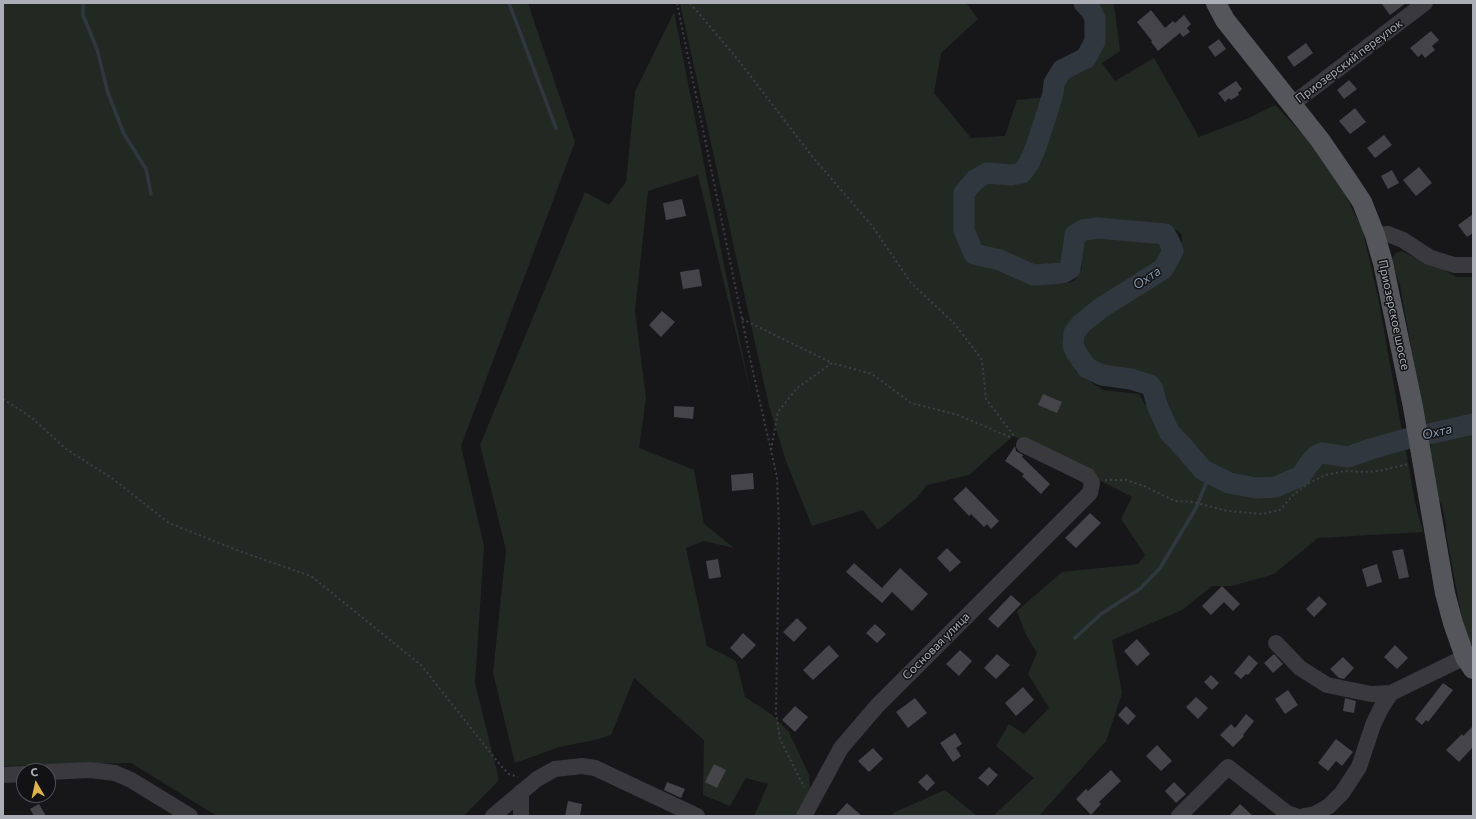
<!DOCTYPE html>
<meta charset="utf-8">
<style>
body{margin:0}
#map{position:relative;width:1476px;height:819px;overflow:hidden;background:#171719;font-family:Commissioner,sans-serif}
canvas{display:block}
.frame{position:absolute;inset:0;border:4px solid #abaeb7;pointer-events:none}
.north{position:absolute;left:16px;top:763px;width:40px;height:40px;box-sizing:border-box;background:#121214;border:1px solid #4f5055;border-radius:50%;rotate:351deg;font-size:11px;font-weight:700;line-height:16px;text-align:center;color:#abaeb7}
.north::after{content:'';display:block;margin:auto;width:14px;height:18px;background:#deb34a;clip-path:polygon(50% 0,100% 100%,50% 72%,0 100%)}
</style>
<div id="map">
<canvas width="1476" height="819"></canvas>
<div class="frame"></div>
<div class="north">С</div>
</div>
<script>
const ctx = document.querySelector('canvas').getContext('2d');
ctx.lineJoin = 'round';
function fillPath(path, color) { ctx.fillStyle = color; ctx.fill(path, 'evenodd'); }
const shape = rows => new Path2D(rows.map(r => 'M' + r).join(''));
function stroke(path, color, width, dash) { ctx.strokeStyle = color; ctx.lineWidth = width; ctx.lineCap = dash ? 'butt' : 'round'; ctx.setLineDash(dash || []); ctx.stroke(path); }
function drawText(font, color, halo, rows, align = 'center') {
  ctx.font = font + ' Commissioner,sans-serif'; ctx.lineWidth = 3; ctx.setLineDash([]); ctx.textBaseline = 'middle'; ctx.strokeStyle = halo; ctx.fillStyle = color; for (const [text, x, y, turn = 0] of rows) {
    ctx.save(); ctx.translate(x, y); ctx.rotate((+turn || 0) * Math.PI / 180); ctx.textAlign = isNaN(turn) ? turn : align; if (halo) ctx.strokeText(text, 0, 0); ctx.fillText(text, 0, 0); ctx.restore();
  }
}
fillPath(shape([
 [3,3,528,3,575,142,461,446,484,546,475,683,499,780,464,816,217,816,131,763,3,766],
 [680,3,966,3,978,19,941,53,934,93,971,138,1005,136,1017,100,1045,97,1030,147,1022,166,1009,169,977,169,959,189,960,233,971,259,996,266,1033,283,1063,284,1075,281,1082,268,1080,253,1083,241,1088,237,1107,236,1161,241,1163,245,1162,258,1154,269,1115,292,1073,320,1065,343,1076,372,1103,390,1139,394,1164,436,1197,474,1227,490,1254,495,1277,493,1301,483,1324,462,1345,464,1370,458,1405,446,1415,502,1423,532,1318,538,1274,574,1232,586,1212,586,1182,610,1112,640,1122,693,1106,741,1039,816,993,816,1034,778,996,746,1009,724,1024,734,1049,708,1028,674,1037,653,1026,635,1017,611,1062,572,1138,564,1145,555,1121,519,1132,497,1013,436,969,475,927,485,917,498,878,530,863,510,812,526,786,461,769,406],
 [1091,3,1113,3,1115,11,1120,51,1102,63,1115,81,1154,58,1199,137,1251,117,1275,105,1313,145,1343,191,1362,228,1378,297,1402,431,1345,450,1322,446,1314,450,1300,467,1276,480,1252,482,1231,478,1205,462,1196,447,1183,439,1155,379,1143,374,1104,368,1090,361,1079,340,1081,331,1102,314,1170,273,1179,256,1181,246,1182,235,1177,230,1161,225,1094,219,1076,224,1070,230,1066,252,1066,261,1059,266,1046,269,1027,266,1003,254,989,253,980,247,973,236,968,224,970,195,975,188,984,182,991,181,1015,184,1023,181,1028,177,1037,162,1045,135,1055,108,1059,84,1067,73,1088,64,1104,35,1101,11],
 [674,12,724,265,751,395,698,175,648,191,635,311,646,398,639,448,694,470,704,524,734,548,704,541,686,548,707,646,736,661,745,697,771,714,789,732,809,775,811,801,815,816,754,816,768,784,746,778,730,806,703,795,704,740,634,678,611,735,595,740,559,747,515,763,493,673,506,550,480,445,585,192,609,205,626,182,635,92],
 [1402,251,1413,257,1425,260,1457,277,1473,277,1473,417,1428,426,1424,420,1400,285,1392,263,1393,257,1396,253],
 [1473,431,1473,648,1465,631,1461,613,1446,533,1446,526,1442,505,1437,498,1429,450,1434,439],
 [945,790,977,816,891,816,895,812]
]), '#222923');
stroke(shape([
 [83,3,83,15,97,49,108,93,124,134,146,169,151,194],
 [509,3,556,128],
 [1075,638,1101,614,1141,588,1160,568,1196,508,1210,474]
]), '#31373e', 3.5);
stroke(shape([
 [1084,3,1091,10,1095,19,1095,41,1086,58,1062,70,1054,83,1053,93,1048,110,1036,147,1029,163,1022,173,1011,175,987,173,975,180,964,193,964,230,974,254,1000,260,1033,275,1063,273,1070,269,1075,235,1083,230,1098,228,1165,234,1169,241,1173,251,1163,269,1101,308,1081,324,1074,333,1073,345,1076,352,1087,368,1102,375,1131,379,1150,385,1153,390,1157,405,1169,432,1186,450,1203,470,1229,483,1256,488,1276,487,1301,476,1309,464,1317,455,1322,453,1348,457,1371,449,1402,440,1473,424]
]), '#31373e', 21);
fillPath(shape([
 [1381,3,1406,3,1390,15],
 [1151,10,1165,28,1173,21,1175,23,1184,15,1191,24,1187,28,1190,32,1183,37,1180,33,1158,51,1151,42,1152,41,1137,22],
 [1431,31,1439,40,1432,46,1435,50,1425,58,1422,54,1418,57,1410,48],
 [1219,39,1226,49,1215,57,1208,47],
 [1306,43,1313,53,1294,67,1287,57],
 [1349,80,1357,89,1344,99,1337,90],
 [1236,81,1242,89,1238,93,1239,95,1231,100,1229,98,1225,102,1218,93],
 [1355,108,1366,122,1350,134,1339,121],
 [1384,135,1392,145,1375,158,1367,148],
 [1419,167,1432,183,1416,196,1403,180],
 [1392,170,1399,183,1388,189,1381,176],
 [682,199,686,216,666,220,663,203],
 [1473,214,1473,233,1467,237,1458,225],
 [699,269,702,286,683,289,680,272],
 [662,311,675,322,661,337,649,325],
 [1043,394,1062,402,1057,413,1038,405],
 [674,406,694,407,693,419,674,417],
 [1015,446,1016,451,1023,455,1022,457,1050,484,1041,494,1022,476,1024,474,1005,461],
 [753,473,754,489,732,491,731,475],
 [966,487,999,521,991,529,987,524,984,527,971,514,969,516,953,499],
 [1090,513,1101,523,1076,548,1065,538],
 [947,548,961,562,950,572,937,558],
 [1403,549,1409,577,1399,579,1392,551],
 [718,559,721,577,709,579,706,561],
 [854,563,882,588,900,568,928,594,912,611,892,592,882,603,846,572],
 [1377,564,1382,582,1367,587,1362,569],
 [1222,586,1240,604,1233,611,1224,602,1211,615,1202,606],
 [1011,595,1021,604,998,628,988,619],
 [1319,596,1327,604,1314,617,1306,609],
 [797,618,807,628,794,642,783,632],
 [875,624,886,634,877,643,866,633],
 [743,633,756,645,742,659,730,648],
 [1137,639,1150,654,1137,666,1124,651],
 [829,645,839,656,813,680,803,670],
 [1395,645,1408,658,1397,669,1384,657],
 [960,650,972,661,959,676,946,664],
 [997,654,1010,665,996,679,984,668],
 [1274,654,1283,664,1273,673,1264,663],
 [1249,655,1258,663,1248,675,1246,674,1241,679,1234,673],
 [1343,657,1354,668,1344,679,1339,678,1330,669],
 [1211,675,1219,683,1212,690,1204,682],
 [1443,683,1453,690,1428,722,1426,720,1422,725,1415,719],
 [1023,687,1034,700,1016,716,1005,703],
 [1288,690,1298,705,1285,714,1275,699],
 [1196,697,1208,708,1198,719,1186,707],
 [915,698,927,713,908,728,896,712],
 [1345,698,1356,701,1354,713,1343,711],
 [795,706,808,717,795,732,782,720],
 [1126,706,1136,716,1128,725,1118,715],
 [1246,714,1254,721,1243,735,1244,736,1233,747,1220,735,1231,724,1235,728],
 [1473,726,1473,747,1459,762,1446,750,1462,734,1463,736],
 [955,733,962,744,956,748,961,756,953,762,940,743],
 [1336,739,1353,752,1342,766,1336,761,1328,771,1318,763],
 [1157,745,1172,761,1161,771,1146,756],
 [873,748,883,759,869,772,858,761],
 [714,764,726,770,717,788,705,782],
 [989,767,998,775,988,786,978,778],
 [1111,770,1121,781,1099,802,1101,804,1091,815,1076,799,1086,789,1088,791],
 [927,774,935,783,927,791,918,782],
 [667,782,685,789,681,798,664,790],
 [1174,782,1186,794,1176,803,1165,791],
 [568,801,582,804,580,816,565,816],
 [847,803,862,816,835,816],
 [39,804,46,816,34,816,30,809],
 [1240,804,1253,816,1229,816]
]), '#454449');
stroke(shape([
 [677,3,751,363,777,477,779,528,776,713,780,739,804,787],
 [690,3,739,61,811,155,873,227,911,283,955,324,982,360,986,399,1014,436],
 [742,319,832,363],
 [3,399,31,417,66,449,113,479,169,523,239,551,311,576,421,665,501,766,509,774,518,777],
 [771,450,778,412,797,388,832,363,872,374,911,403,958,415,1012,438],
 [1105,480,1126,480,1144,486,1175,501,1193,502,1227,511,1263,514,1280,510,1293,495,1309,483,1326,475,1345,471,1363,472,1379,471,1408,464]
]), '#3f4044', 2, [2, 3]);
stroke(shape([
 [1291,105,1425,3],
 [1375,235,1388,234,1403,240,1429,257,1454,265,1473,265],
 [1276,643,1300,668,1327,685,1371,694,1391,693],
 [48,772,90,770,115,773,131,780,190,816],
 [3,775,24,774],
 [521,792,521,816],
 [493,816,537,779,555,769,582,766,595,768,697,816],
 [804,816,841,748,877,706,1090,493,1092,483,1088,476,1024,445],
 [1179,816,1228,767,1287,813,1296,816],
 [1304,816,1315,814,1329,806,1342,793,1359,767,1373,725,1381,708,1391,693,1465,657]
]), '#39393e', 16);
stroke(shape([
 [1216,3,1225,20,1320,140,1344,175,1362,202,1375,235,1383,263,1413,407,1445,593,1453,623,1465,657,1473,669]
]), '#55565c', 20);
drawText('12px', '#abaeb7', '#121214', [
 ["Приозерский переулок",1349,61,-37],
 ["Приозерское шоссе",1394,315,78],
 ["Сосновая улица",936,646,-45]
]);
drawText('italic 13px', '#869aae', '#121214', [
 ["Охта",1147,278,-34],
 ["Охта",1437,432,-13]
]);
</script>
